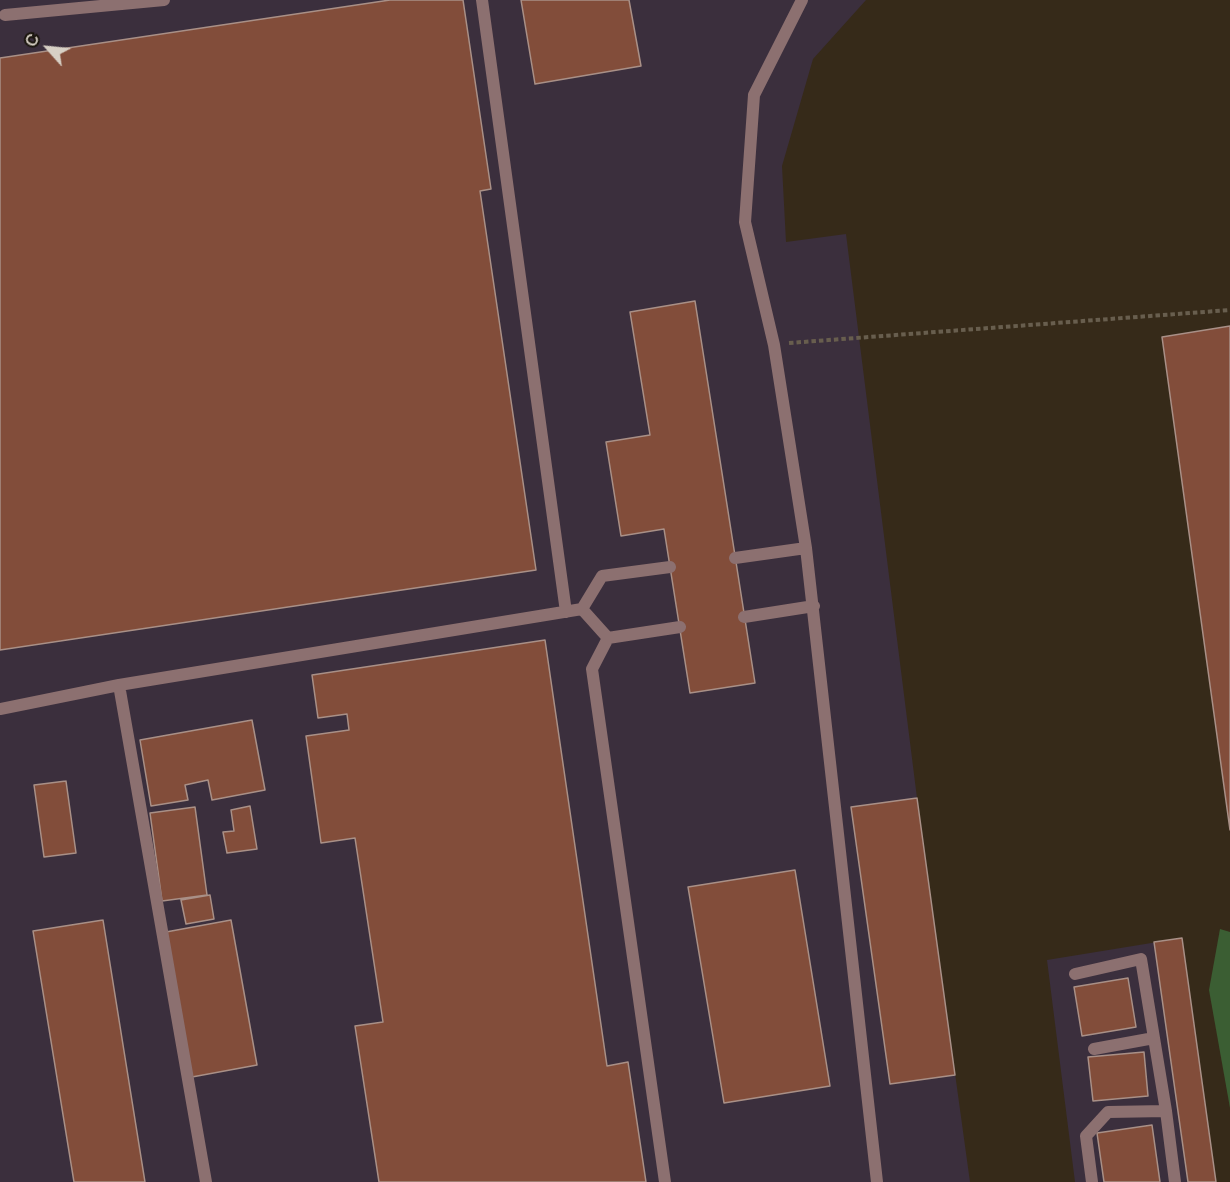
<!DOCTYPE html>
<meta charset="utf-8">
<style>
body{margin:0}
#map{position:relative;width:1230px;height:1182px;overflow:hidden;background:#362a19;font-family:Manrope,sans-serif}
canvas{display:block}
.north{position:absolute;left:18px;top:18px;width:60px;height:60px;-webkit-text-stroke:4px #19140c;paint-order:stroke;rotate:297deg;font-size:16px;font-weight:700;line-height:24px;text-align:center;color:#d7d0c5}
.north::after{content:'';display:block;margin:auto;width:21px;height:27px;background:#d7d0c5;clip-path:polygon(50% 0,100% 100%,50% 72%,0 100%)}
</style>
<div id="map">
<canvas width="1230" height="1182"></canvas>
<div class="north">С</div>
</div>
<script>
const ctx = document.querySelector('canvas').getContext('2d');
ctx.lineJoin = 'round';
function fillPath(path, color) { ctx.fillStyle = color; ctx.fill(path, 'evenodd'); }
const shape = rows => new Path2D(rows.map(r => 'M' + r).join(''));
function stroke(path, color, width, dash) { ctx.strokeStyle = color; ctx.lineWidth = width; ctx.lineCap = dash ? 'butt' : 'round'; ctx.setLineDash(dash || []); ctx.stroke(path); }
fillPath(shape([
 [0,0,866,0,813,59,782,166,786,242,846,234,917,798,970,1182,0,1182],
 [1182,938,1216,1182,1075,1182,1047,960]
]), '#3b2f3d');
fillPath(shape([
 [1220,929,1230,932,1230,1108,1209,990]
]), '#3b5e33');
const building = shape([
 [390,0,463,0,491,189,480,191,536,570,0,650,0,58,390,0],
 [521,0,629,0,641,66,535,84,521,0],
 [695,301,755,683,690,693,664,529,621,536,606,442,650,435,630,312,695,301],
 [1230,326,1230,830,1162,337,1230,326],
 [545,640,607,1066,628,1062,646,1182,379,1182,355,1026,383,1022,355,838,321,843,306,736,349,730,347,714,318,718,312,675,545,640],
 [252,720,265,790,212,800,208,780,185,785,188,800,151,806,140,740,252,720],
 [66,781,76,853,44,857,34,785,66,781],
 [917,798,955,1075,890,1084,851,807,917,798],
 [250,806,257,849,227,853,223,832,234,831,231,810,250,806],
 [195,807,207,895,162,901,150,813,195,807],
 [795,870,830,1086,724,1103,688,887,795,870],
 [210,895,214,919,186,924,181,900,210,895],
 [103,920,145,1182,74,1182,33,931,103,920],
 [231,920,257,1065,192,1077,166,932,231,920],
 [1182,938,1216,1182,1188,1182,1154,942,1182,938],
 [1128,978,1136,1027,1082,1036,1074,987,1128,978],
 [1144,1052,1148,1096,1093,1101,1088,1057,1144,1052],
 [1152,1125,1160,1182,1104,1182,1097,1133,1152,1125]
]);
fillPath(building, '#824d3a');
stroke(building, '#a99087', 1.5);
stroke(shape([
 [789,343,1230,310]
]), '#685e4e', 4, [4.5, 3]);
stroke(shape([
 [482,0,566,612],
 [802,0,754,95,745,222,774,345,806,548,877,1182],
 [5,15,164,0],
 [735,558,806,548],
 [582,609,608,638,592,669,665,1182],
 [744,617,814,606],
 [608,638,680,627],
 [119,685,206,1182],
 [0,709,119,685,582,609,602,576,670,567],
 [1075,974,1141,959,1166,1111,1175,1182],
 [1094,1049,1154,1038],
 [1092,1182,1086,1136,1108,1112,1166,1111]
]), '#8c7070', 12);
</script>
